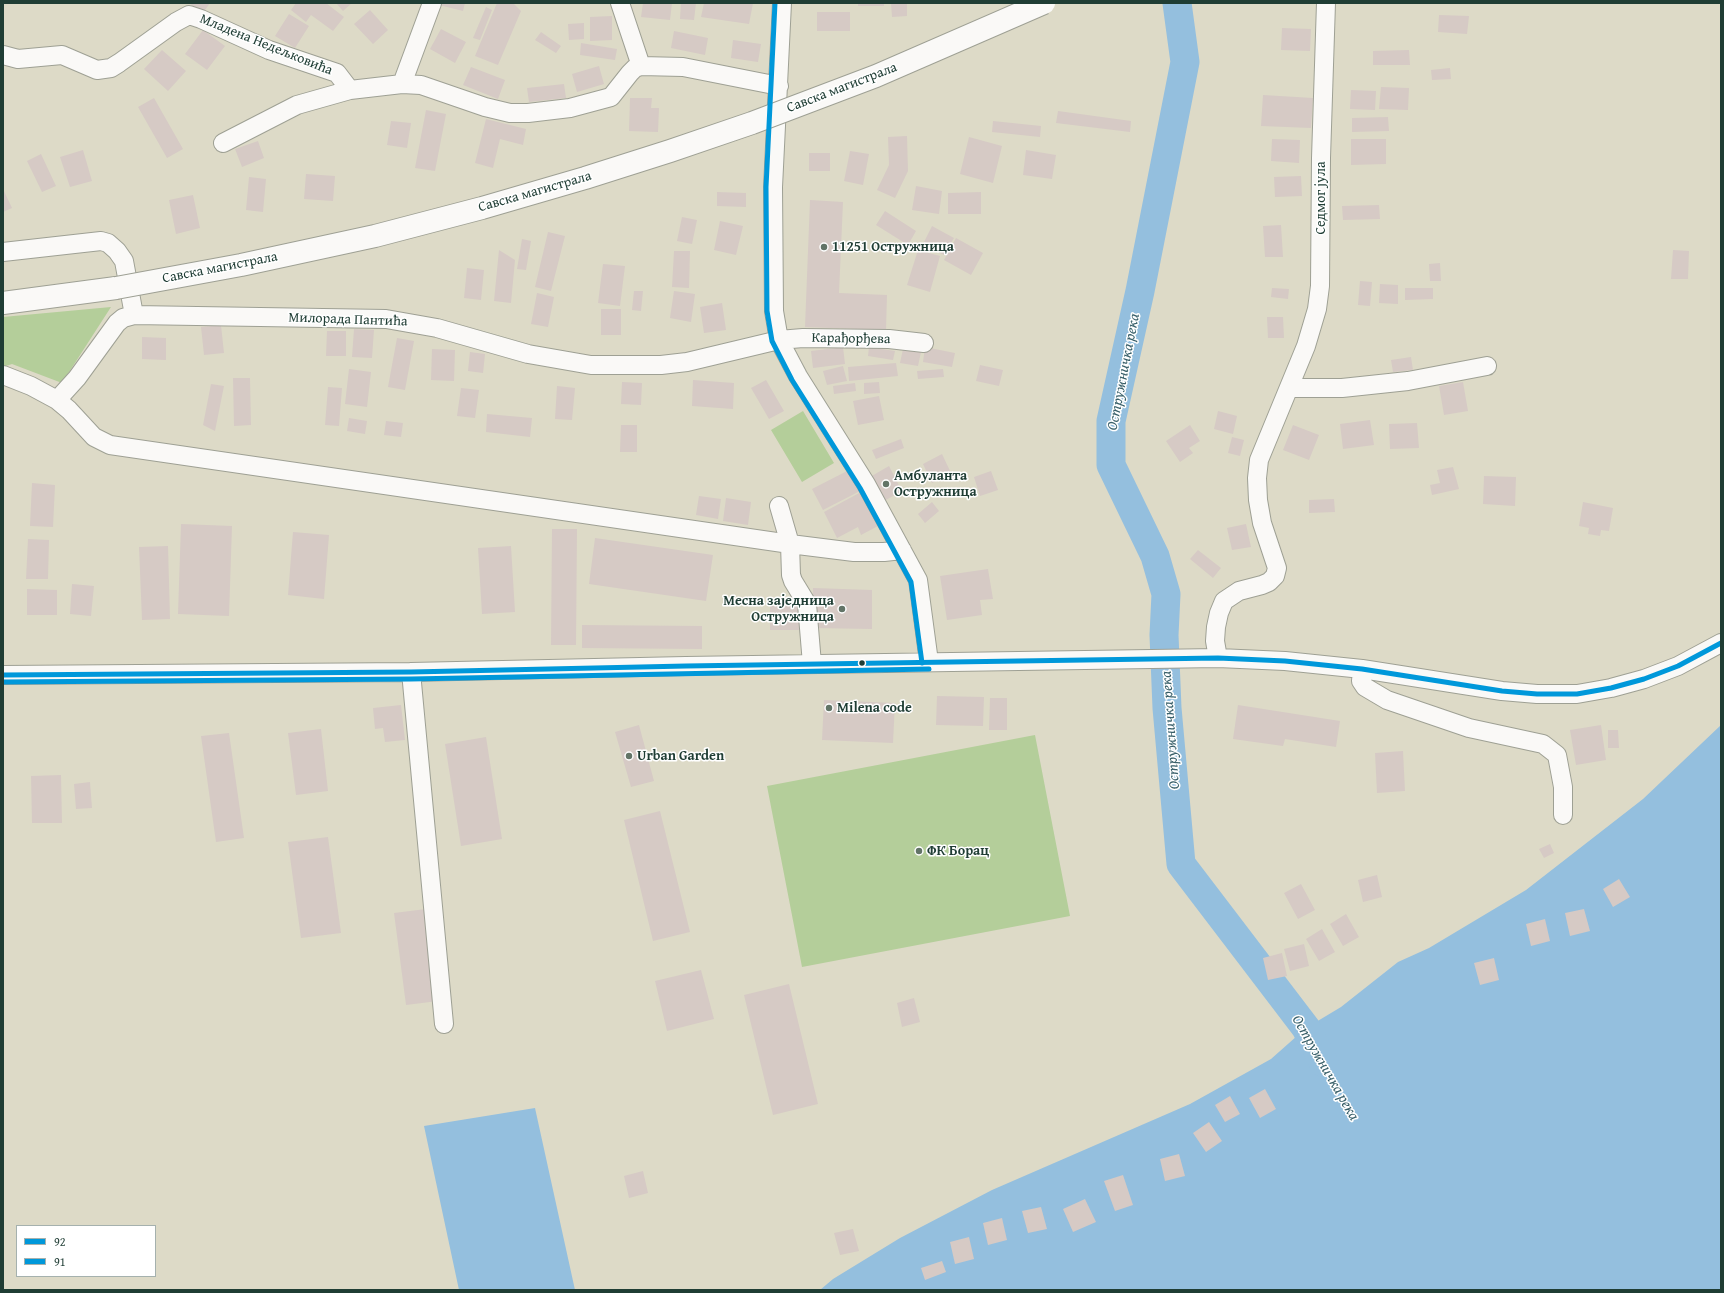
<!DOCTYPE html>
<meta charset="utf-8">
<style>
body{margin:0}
#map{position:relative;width:1724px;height:1293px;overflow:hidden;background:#dddac7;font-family:"Gentium Book Plus",serif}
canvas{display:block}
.frame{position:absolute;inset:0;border:4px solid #1f3d34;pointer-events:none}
.legend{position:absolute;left:16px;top:1225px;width:140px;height:52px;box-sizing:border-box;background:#fff;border:1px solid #a5b1ae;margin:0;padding:5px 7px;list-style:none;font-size:12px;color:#1f3d34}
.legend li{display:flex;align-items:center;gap:8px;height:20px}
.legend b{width:20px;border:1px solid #a5b1ae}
</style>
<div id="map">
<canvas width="1724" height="1293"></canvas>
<div class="frame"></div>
<ul class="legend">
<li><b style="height:5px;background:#0098da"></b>92</li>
<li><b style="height:5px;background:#0098da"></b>91</li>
</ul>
</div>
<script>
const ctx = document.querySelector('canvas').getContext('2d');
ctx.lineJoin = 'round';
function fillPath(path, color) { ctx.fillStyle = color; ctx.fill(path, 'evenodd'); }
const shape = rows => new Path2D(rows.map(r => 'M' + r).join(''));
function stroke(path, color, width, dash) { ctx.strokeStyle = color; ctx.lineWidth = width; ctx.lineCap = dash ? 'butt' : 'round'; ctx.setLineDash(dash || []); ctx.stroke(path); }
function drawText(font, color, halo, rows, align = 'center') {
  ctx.font = font + ' "Gentium Book Plus",serif'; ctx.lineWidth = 3; ctx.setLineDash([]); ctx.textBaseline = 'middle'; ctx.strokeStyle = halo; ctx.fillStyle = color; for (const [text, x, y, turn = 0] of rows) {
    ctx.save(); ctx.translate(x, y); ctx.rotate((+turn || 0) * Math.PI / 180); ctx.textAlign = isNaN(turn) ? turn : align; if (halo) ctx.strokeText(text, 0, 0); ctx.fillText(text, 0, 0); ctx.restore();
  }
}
fillPath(shape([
 [111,307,62,383,12,364,3,367,3,317],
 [803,411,834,463,802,482,771,430],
 [1035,735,1070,916,802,967,767,786]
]), '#b4ce9a');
fillPath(shape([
 [1721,725,1721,1290,820,1290,833,1279,900,1238,992,1190,1190,1104,1271,1059,1306,1028,1341,1007,1398,962,1429,948,1526,890,1643,799],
 [535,1108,575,1290,459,1290,424,1126]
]), '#94bfde');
stroke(shape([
 [1177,3,1185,62,1140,291,1111,421,1111,465,1155,556,1166,594,1164,635,1167,708,1181,864,1306,1028,1324,1063]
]), '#94bfde', 29);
fillPath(shape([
 [189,3,210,3,203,13],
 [296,3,326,3,344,17,333,31,311,15,306,22,291,10],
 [336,3,352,3,343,11],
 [440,3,465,3,463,11,439,5],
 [497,3,513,3,521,11,498,65,475,56],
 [643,3,672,3,670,20,641,17],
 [681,3,696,3,694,20,680,19],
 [704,3,753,3,749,24,701,17],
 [858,3,884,3,884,6,858,6],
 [891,3,907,3,907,16,892,17],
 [486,7,492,10,480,40,473,38],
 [370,10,388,30,373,44,354,24],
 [817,12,850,12,850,31,817,31],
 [289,14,309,26,295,48,275,36],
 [1439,15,1469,16,1467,34,1438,32],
 [612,16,612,40,590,41,590,17],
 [584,23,584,39,569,40,568,24],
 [1282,28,1311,29,1310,51,1281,50],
 [441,29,466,42,455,63,430,49],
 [203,30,225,46,207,70,185,54],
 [674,31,708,38,705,55,671,48],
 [541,32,561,46,556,53,535,40],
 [733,40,761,44,758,62,731,58],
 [581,43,617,49,615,60,580,55],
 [162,50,186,71,168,91,144,69],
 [1409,50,1410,65,1373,65,1373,51],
 [599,66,604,84,577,92,572,74],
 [471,67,505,80,498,99,463,85],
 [1450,68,1451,79,1432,80,1431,70],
 [564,84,566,98,529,102,527,88],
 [1381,87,1409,88,1408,110,1379,109],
 [1351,90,1376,91,1375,110,1350,109],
 [1263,95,1313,98,1311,128,1261,126],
 [154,98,183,149,167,158,138,107],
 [630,98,652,98,651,108,659,108,658,132,629,131],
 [426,110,446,114,435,171,415,168],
 [1058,111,1131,121,1130,132,1056,123],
 [1388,117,1389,131,1352,132,1352,118],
 [486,119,526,129,523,145,500,139,493,168,475,163],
 [391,121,411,123,407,148,387,145],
 [993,121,1041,126,1040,137,992,132],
 [907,136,908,171,895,198,877,190,889,165,888,137],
 [969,137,1002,146,993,183,960,174],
 [1272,139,1300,140,1299,163,1271,161],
 [1351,139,1386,139,1386,164,1351,165],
 [258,141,264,158,242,167,235,149],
 [83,150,92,181,70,187,60,157],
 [1026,150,1056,155,1052,179,1023,175],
 [850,151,869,154,863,185,844,181],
 [809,153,830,153,830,171,809,171],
 [41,154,56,186,42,192,27,161],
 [306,174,335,176,333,201,304,199],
 [1301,176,1302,196,1275,197,1274,177],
 [249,177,266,179,263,212,246,210],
 [916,186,942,191,939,214,912,210],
 [3,189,12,208,3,212],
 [717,192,746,193,746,207,717,206],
 [981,192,981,214,948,214,948,193],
 [193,195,200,228,176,234,169,200],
 [810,200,843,202,839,293,887,295,886,330,805,327],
 [1379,205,1380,219,1343,220,1342,206],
 [885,211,916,231,908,245,876,225],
 [682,217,697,220,692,244,677,241],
 [720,221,743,226,736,255,714,250],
 [1281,225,1283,257,1265,257,1263,226],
 [932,226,954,238,944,255,923,244],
 [548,232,565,236,551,291,535,287],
 [956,238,983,253,971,275,944,260],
 [522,239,531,241,526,270,517,269],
 [499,250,515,260,511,303,494,301],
 [918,250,940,256,930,292,907,285],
 [1673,250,1689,251,1688,279,1671,279],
 [674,251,690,251,689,288,672,287],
 [1440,263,1441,281,1430,281,1429,264],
 [603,264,625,266,620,306,598,303],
 [467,268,484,270,481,300,464,298],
 [1360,281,1372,282,1370,306,1358,305],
 [1380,284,1398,285,1398,304,1379,303],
 [1272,288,1289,289,1288,299,1271,297],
 [1405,288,1433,288,1433,299,1405,300],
 [634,291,643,291,641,311,632,310],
 [674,291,695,294,691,322,670,318],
 [537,293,554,297,548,327,531,324],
 [722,303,726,330,704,333,700,307],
 [601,309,621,309,621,335,601,335],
 [1267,317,1283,317,1284,338,1268,338],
 [221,325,224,353,204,355,201,327],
 [354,329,374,330,372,358,352,357],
 [327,331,346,331,346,356,326,356],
 [142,337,166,338,166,360,142,359],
 [397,338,414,341,405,390,388,387],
 [843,347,845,364,813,368,811,351],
 [869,347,895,351,893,360,868,356],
 [925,347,955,353,952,367,923,362],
 [432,349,455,350,454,381,431,380],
 [903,349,921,352,918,366,900,363],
 [470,352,485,354,483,373,468,371],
 [1411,357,1413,370,1393,372,1391,360],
 [896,363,898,376,849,381,848,367],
 [980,365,1003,370,999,386,976,381],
 [843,366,847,381,827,385,823,371],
 [349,369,371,372,367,407,345,404],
 [943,369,944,377,918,379,917,371],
 [233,378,250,378,251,425,234,426],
 [693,380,734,383,733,409,692,406],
 [766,380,784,411,769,419,751,388],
 [622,382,642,383,641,405,621,404],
 [879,382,880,393,864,394,864,383],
 [1463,382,1468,411,1444,415,1439,386],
 [855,383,856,391,834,394,833,386],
 [211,384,224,386,215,431,203,425],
 [557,386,575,388,572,420,555,419],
 [328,387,342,388,339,426,325,425],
 [461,388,479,390,475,418,457,416],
 [879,396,884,420,858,425,853,401],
 [1218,411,1237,416,1233,434,1214,429],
 [487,414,532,418,530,437,486,432],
 [349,418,367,421,365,434,347,431],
 [1370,420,1374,445,1343,449,1340,424],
 [386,421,403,423,401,437,384,435],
 [1417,423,1419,448,1390,449,1389,424],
 [621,425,637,425,637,452,620,452],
 [1190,425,1200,441,1189,448,1193,453,1180,462,1166,441],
 [1293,425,1319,435,1309,460,1283,450],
 [1232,437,1244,440,1240,456,1228,453],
 [901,439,904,448,876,459,872,450],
 [942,454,951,473,932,483,923,464],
 [889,466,902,491,884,501,870,477],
 [1453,467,1459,489,1432,495,1430,485,1440,483,1437,470],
 [849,470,860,491,823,510,812,489],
 [991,471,998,490,980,496,974,477],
 [1484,476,1516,477,1515,506,1483,504],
 [32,483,55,485,53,527,30,526],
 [861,492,878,526,861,535,858,527,837,538,824,512],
 [699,496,721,499,718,519,696,515],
 [726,498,751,502,748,525,723,521],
 [1334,499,1335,512,1309,513,1309,500],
 [932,502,939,511,925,523,918,514],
 [1583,502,1613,508,1609,531,1601,530,1600,536,1588,534,1589,528,1579,526],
 [181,524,232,526,229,616,178,614],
 [1246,524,1251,547,1232,550,1227,528],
 [552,529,577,529,576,645,551,645],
 [293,532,329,535,324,599,288,595],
 [595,538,713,555,706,601,589,584],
 [28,539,49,540,48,579,26,579],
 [168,546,170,619,142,620,139,547],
 [511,546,515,612,482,614,478,548],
 [1198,550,1221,568,1213,578,1190,559],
 [988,569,993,599,980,600,982,615,947,620,940,576],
 [72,584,94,586,91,616,70,614],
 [813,588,872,590,872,629,812,628],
 [27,589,57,590,57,615,27,615],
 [770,606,800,606,800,630,770,630],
 [582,625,702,626,702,649,582,648],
 [937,696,984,697,983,726,936,725],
 [990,698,1007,698,1007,730,989,730],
 [824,700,895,703,893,743,822,740],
 [401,705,405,740,385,742,383,728,375,729,373,708],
 [1238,705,1340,721,1336,747,1285,739,1283,746,1233,739],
 [639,725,654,781,631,787,615,732],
 [1601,725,1606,760,1576,765,1570,730],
 [321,729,328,791,296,795,288,733],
 [1608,730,1618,730,1619,748,1608,748],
 [229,733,244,838,216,842,201,736],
 [486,737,502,839,461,846,445,744],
 [1403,751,1405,791,1377,793,1375,753],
 [61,775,62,823,32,823,31,776],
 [90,782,92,808,76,809,74,784],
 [660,811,690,932,653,941,624,820],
 [328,837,341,933,301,938,288,842],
 [1550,844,1554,853,1544,858,1539,849],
 [1377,875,1382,897,1363,902,1358,880],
 [1619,879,1630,897,1613,907,1603,889],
 [1301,884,1315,910,1298,919,1284,893],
 [426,909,438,1001,406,1005,394,913],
 [1584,909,1590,931,1570,936,1565,913],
 [1346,914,1359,937,1343,946,1330,924],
 [1545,919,1550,941,1531,946,1526,924],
 [1322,929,1335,952,1319,961,1306,939],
 [1304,944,1309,966,1290,971,1284,949],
 [1282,953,1287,976,1268,980,1263,958],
 [1494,958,1499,980,1480,985,1474,963],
 [701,970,714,1019,667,1031,655,981],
 [789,984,818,1104,773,1115,744,995],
 [914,998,920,1022,902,1027,897,1003],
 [1265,1089,1276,1109,1260,1118,1249,1098],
 [1230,1096,1240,1114,1225,1122,1215,1105],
 [1209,1122,1222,1141,1206,1152,1193,1133],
 [1179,1154,1185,1176,1165,1181,1160,1159],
 [643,1171,648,1193,629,1198,624,1176],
 [1123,1175,1133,1205,1115,1211,1104,1181],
 [1085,1199,1096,1222,1073,1232,1063,1209],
 [1041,1207,1047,1229,1028,1233,1022,1211],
 [1002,1218,1007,1240,988,1245,983,1223],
 [853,1229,859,1251,840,1255,834,1233],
 [969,1237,974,1259,955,1264,950,1242],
 [942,1261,946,1272,925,1280,921,1268]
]), '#d6cac5');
const minor = shape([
 [620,3,641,66],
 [782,3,773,187,774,311,779,340,798,376,866,484,918,580,929,662],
 [3,55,18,59,62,55,97,70,111,68,119,63,176,22,189,15,201,19,269,50,337,73,350,90],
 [402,84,432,3],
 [223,143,297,105,350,90,402,84,421,85,485,107,510,113,528,113,570,108,611,97,630,73,635,68,641,66,683,67,779,86],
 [3,252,101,241,108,243,117,251,124,261,134,315],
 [3,375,31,386,57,400,69,410,94,437,110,445,790,544,854,552,884,552,902,550],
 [1289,388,1342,388,1408,381,1487,366],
 [57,400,77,378,117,323,123,318,134,315,386,319,437,328,528,354,591,365,661,365,687,362,779,340,803,338,889,339,924,343],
 [779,506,790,544,791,575,793,581,807,604,812,664],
 [1218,658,1215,641,1216,627,1219,613,1224,601,1239,591,1262,585,1269,582,1275,576,1277,568,1262,523,1258,500,1257,478,1259,460,1306,346,1317,309,1320,286,1321,158,1326,3],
 [1362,669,1361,681,1365,687,1387,700,1469,728,1543,744,1557,755,1563,787,1563,815],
 [411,672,444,1024],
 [3,675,411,672,686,666,1218,658,1285,661,1362,669,1502,691,1537,694,1577,694,1611,688,1644,679,1678,666,1721,643]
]);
const major = shape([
 [3,303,116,288]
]);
stroke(minor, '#9ea094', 20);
stroke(major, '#9ea094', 24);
stroke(minor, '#faf9f7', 18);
stroke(major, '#faf9f7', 22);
const majorBridge = shape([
 [116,288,241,265,375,236,482,208,585,178,670,151,752,123,876,76,1044,3]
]);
stroke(majorBridge, '#9ea094', 24, []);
stroke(majorBridge, '#faf9f7', 22);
stroke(shape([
 [3,675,411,672,686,666,1218,658,1285,661,1362,669,1502,691,1537,694,1577,694,1611,688,1644,679,1678,666,1721,643]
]), '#0098da', 5);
stroke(shape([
 [775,3,766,187,767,311,772,341,792,380,860,488,911,582,922,663],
 [3,682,411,679,929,669]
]), '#0098da', 5);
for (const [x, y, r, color] of [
 [824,247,4,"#627467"],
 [886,484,4,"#627467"],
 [842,609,4,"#627467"],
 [862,663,3.5,"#1f3d34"],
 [829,708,4,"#627467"],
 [629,756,4,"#627467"],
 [919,851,4,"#627467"]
]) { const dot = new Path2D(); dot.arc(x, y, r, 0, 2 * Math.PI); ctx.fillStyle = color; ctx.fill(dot); stroke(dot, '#fff', 1.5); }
drawText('14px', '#1f3d34', '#fff', [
 ["Младена Недељковића",266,45,22],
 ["Савска магистрала",842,88,-21],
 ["Савска магистрала",535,192,-16],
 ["Седмог јула",1321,198,-90],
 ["Савска магистрала",220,268,-11],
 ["Милорада Пантића",348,320,2],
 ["Карађорђева",851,339,1]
]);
drawText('bold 14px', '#1f3d34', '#fff', [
 ["11251 Остружница",832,247],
 ["Амбуланта",894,476],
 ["Остружница",894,492],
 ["Месна заједница",834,601,"right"],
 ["Остружница",834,617,"right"],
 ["Milena code",837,708],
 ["Urban Garden",637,756],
 ["ФК Борац",927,851]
], 'left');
drawText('italic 15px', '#39606a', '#fff', [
 ["Остружничка река",1124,372,-79],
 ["Остружничка река",1171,730,-94],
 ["Остружничка река",1325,1068,60]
]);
</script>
